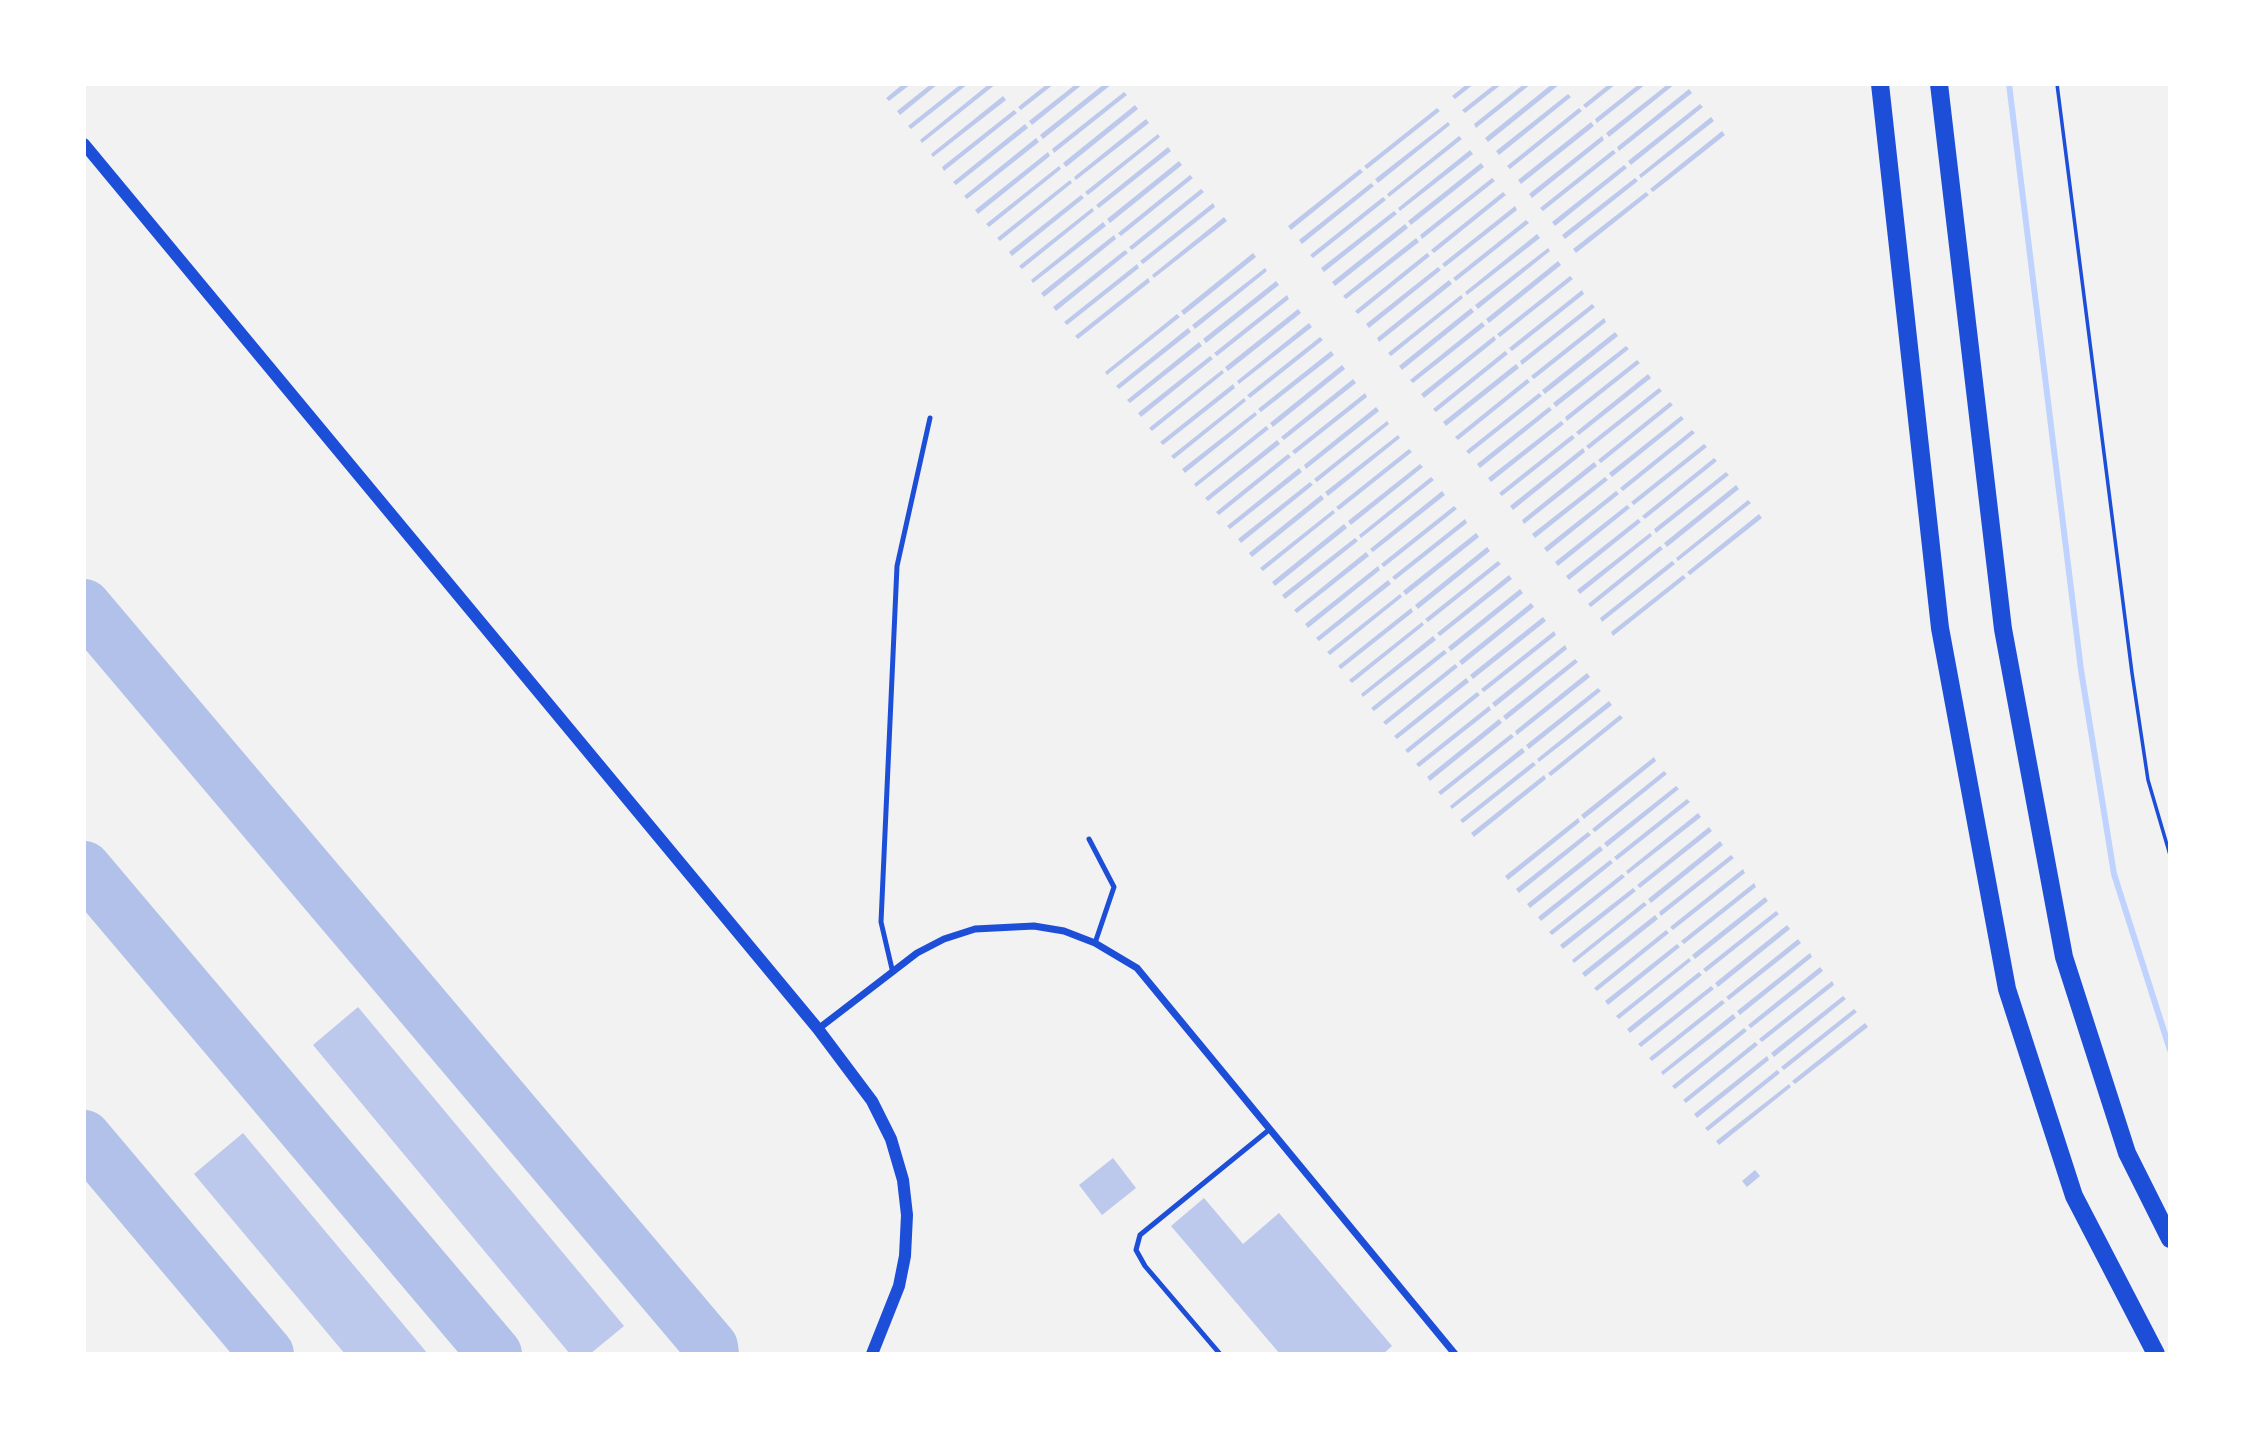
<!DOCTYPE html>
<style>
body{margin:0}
#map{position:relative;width:2254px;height:1438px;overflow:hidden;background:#f2f2f2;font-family:Arial,sans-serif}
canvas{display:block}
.frame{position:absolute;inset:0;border:86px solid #fff;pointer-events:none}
</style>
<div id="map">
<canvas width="2254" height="1438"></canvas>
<div class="frame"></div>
</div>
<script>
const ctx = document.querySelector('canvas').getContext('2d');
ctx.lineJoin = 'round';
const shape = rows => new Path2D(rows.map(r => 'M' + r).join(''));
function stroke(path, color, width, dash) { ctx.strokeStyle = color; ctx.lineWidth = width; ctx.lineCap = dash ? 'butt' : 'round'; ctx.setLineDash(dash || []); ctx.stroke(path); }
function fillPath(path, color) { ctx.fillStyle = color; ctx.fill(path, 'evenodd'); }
stroke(shape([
 [2009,84,2081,670,2114,874,2170,1050]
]), '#bfd3fe', 6);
stroke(shape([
 [84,606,711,1347,712,1354],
 [84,868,495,1354],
 [84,1137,267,1354]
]), '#b2c1ea', 54);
fillPath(shape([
 [903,84,911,84,889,101,886,98],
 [931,84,938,84,900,115,897,111],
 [961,84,968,84,911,129,908,126],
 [989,84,996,84,922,143,920,140],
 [1047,84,1054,84,1021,110,1018,107],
 [1076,84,1083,84,1032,125,1029,121],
 [1104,84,1112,84,1043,139,1040,135],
 [1467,84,1474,84,1455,99,1452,96],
 [1495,84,1502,84,1465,113,1462,110],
 [1524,84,1531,84,1476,128,1474,124],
 [1552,84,1560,84,1488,142,1485,138],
 [1609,84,1616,84,1586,108,1583,105],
 [1639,84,1646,84,1597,123,1595,119],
 [1668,84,1675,84,1609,137,1606,133],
 [1689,89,1692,93,1619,151,1617,147],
 [1124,92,1127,95,1054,153,1052,149],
 [1568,94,1571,97,1499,155,1496,151],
 [1003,96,1006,100,933,157,931,154],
 [1700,104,1703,107,1631,165,1628,161],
 [1135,105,1138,109,1066,167,1063,163],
 [1437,108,1440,111,1367,169,1364,166],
 [1579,108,1582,111,1510,169,1507,166],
 [1014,110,1017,113,944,171,942,167],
 [1711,117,1714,121,1641,178,1639,175],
 [1146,119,1149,123,1076,180,1074,177],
 [1448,122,1450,125,1378,183,1375,179],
 [1591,122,1594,126,1521,184,1518,180],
 [1025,124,1028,128,956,185,953,182],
 [1722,131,1725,135,1653,192,1650,189],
 [1158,134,1160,137,1088,195,1085,192],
 [1459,136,1462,139,1389,197,1387,194],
 [1602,136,1604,140,1532,198,1529,194],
 [1036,138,1039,142,967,199,964,196],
 [1168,147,1171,151,1099,208,1096,205],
 [1470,150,1473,154,1400,211,1398,208],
 [1613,150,1616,153,1543,211,1540,208],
 [1048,152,1050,156,978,214,975,210],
 [1179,161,1182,165,1110,223,1107,219],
 [1481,163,1484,167,1411,225,1408,221],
 [1624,165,1627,168,1555,226,1552,222],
 [1059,166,1061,169,989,227,986,224],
 [1360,169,1363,172,1291,230,1288,226],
 [1190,175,1193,178,1121,236,1118,233],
 [1492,178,1495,181,1422,239,1420,235],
 [1635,178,1638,181,1565,239,1562,235],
 [1070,180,1072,183,1000,241,997,238],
 [1371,183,1374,186,1302,244,1299,240],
 [1201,189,1204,192,1132,250,1129,247],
 [1503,192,1506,195,1434,253,1431,250],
 [1646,192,1649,195,1576,253,1573,249],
 [1081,195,1084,198,1012,256,1009,252],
 [1383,197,1386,200,1313,258,1310,255],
 [1213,203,1215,207,1143,264,1140,261],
 [1515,206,1517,210,1445,267,1442,264],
 [1092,208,1094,211,1022,269,1019,266],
 [1394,211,1397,214,1324,272,1321,268],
 [1224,217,1227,221,1154,278,1152,275],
 [1526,220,1529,223,1456,281,1453,278],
 [1103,222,1106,226,1033,283,1031,280],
 [1405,224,1408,228,1335,286,1332,282],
 [1537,234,1540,238,1467,295,1465,292],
 [1114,235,1116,239,1044,297,1041,293],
 [1416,238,1419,242,1346,299,1343,296],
 [1548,248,1550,251,1478,309,1475,305],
 [1125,250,1128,253,1056,311,1053,307],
 [1253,253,1256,257,1184,315,1181,311],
 [1427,253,1430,256,1358,314,1355,311],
 [1558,261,1561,265,1489,323,1486,319],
 [1137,264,1139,268,1067,325,1064,322],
 [1438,267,1441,270,1369,328,1366,324],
 [1265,268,1267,271,1195,329,1192,325],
 [1570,276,1573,279,1500,337,1497,334],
 [1148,278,1150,282,1078,339,1075,336],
 [1449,280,1452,284,1379,342,1377,338],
 [1276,281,1279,285,1206,343,1203,339],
 [1582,290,1584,294,1512,351,1509,348],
 [1287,295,1289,299,1217,356,1214,353],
 [1461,295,1463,298,1391,356,1388,353],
 [1592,304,1595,307,1522,365,1520,361],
 [1471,308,1474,312,1402,370,1399,366],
 [1298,309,1301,313,1228,371,1225,367],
 [1177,314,1180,317,1107,375,1105,372],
 [1604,318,1606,322,1534,379,1531,376],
 [1482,322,1485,326,1413,383,1410,380],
 [1309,323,1312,327,1239,384,1237,381],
 [1188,328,1191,332,1119,389,1116,386],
 [1615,332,1618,336,1545,394,1542,390],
 [1494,336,1496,340,1424,398,1421,394],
 [1320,337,1323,340,1250,398,1247,395],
 [1199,342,1202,346,1130,403,1127,400],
 [1626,346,1629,349,1556,407,1553,403],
 [1331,351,1334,355,1261,412,1258,409],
 [1505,351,1508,354,1436,412,1433,409],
 [1210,356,1213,359,1141,417,1138,413],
 [1637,360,1640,363,1567,421,1565,417],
 [1516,364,1519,368,1446,426,1443,422],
 [1342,365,1345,369,1273,427,1270,423],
 [1222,370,1224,373,1152,431,1149,428],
 [1648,374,1651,378,1579,435,1576,432],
 [1353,379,1356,383,1284,440,1281,437],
 [1527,379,1530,382,1458,440,1455,437],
 [1233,384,1235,388,1163,445,1160,442],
 [1659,388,1662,391,1589,449,1586,446],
 [1365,393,1367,397,1295,454,1292,451],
 [1539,393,1542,396,1469,454,1466,451],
 [1244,398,1246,401,1174,459,1171,456],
 [1670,402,1673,405,1601,463,1598,460],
 [1376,407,1379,411,1306,469,1304,465],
 [1549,407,1552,410,1480,468,1477,464],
 [1255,412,1257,415,1185,473,1182,469],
 [1681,416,1684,419,1612,477,1609,473],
 [1387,421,1389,424,1317,482,1314,479],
 [1561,421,1564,424,1491,482,1488,478],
 [1266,426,1269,429,1196,487,1194,484],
 [1692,430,1695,433,1623,491,1620,488],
 [1398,435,1400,438,1328,496,1325,492],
 [1572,435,1575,438,1502,496,1499,493],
 [1277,440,1280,444,1208,501,1205,498],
 [1704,444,1707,447,1634,505,1631,502],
 [1583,448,1585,452,1513,510,1510,506],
 [1409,449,1412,452,1339,510,1336,507],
 [1288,454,1291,457,1219,515,1216,512],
 [1714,458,1717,461,1645,519,1642,516],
 [1594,462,1597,466,1524,524,1522,520],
 [1420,464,1423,467,1351,525,1348,521],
 [1299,468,1302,472,1230,529,1227,526],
 [1726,472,1729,475,1656,533,1654,529],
 [1431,477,1434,480,1361,538,1359,535],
 [1605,477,1608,480,1535,538,1532,534],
 [1310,482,1313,485,1241,543,1238,539],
 [1736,485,1739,489,1667,547,1664,543],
 [1442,491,1445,495,1373,552,1370,549],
 [1616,491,1619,494,1547,552,1544,548],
 [1321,495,1324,499,1252,557,1249,553],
 [1748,500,1751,503,1678,561,1676,558],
 [1627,505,1630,508,1558,566,1555,562],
 [1454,506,1457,509,1384,567,1381,564],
 [1333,510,1335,513,1263,571,1260,568],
 [1759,514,1762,518,1690,575,1687,572],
 [1465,519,1467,523,1395,580,1392,577],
 [1638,519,1641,522,1569,580,1566,576],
 [1344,524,1347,528,1275,586,1272,582],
 [1476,533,1479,537,1406,595,1403,591],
 [1650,533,1652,536,1580,594,1577,590],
 [1355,538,1358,541,1285,599,1282,595],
 [1660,546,1663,549,1591,607,1588,604],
 [1487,547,1490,551,1418,609,1415,605],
 [1366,552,1369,556,1297,613,1294,610],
 [1498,561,1501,564,1428,622,1425,619],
 [1672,561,1675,564,1602,622,1600,618],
 [1378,566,1380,570,1308,628,1305,624],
 [1509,575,1512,579,1440,636,1437,633],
 [1683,575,1686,578,1613,636,1611,632],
 [1388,580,1391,584,1319,641,1316,638],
 [1520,589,1523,593,1451,651,1448,647],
 [1400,594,1402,597,1330,655,1327,652],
 [1531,603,1534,607,1462,665,1459,661],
 [1411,608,1413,612,1341,669,1338,666],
 [1543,617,1546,621,1473,679,1470,675],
 [1422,622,1424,625,1352,683,1349,680],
 [1554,631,1556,635,1484,692,1481,689],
 [1433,636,1436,640,1363,697,1361,694],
 [1565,645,1567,649,1495,707,1492,703],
 [1444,650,1447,653,1374,711,1371,708],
 [1575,659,1578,662,1506,720,1503,716],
 [1455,664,1458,667,1386,725,1383,722],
 [1587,673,1590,677,1517,735,1515,731],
 [1466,678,1469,682,1397,739,1394,736],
 [1598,688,1601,691,1529,749,1526,745],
 [1477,692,1480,695,1408,753,1405,750],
 [1609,701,1612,705,1539,762,1537,759],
 [1489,706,1491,710,1419,767,1416,764],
 [1620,715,1623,718,1551,776,1548,773],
 [1499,719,1502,723,1430,781,1427,777],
 [1511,734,1514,737,1441,795,1438,792],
 [1522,748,1525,752,1452,809,1450,806],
 [1654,757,1656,761,1584,819,1581,815],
 [1533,762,1536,765,1463,823,1460,820],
 [1664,771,1667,774,1595,832,1592,829],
 [1544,775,1546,779,1474,837,1471,833],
 [1676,786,1679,789,1607,847,1604,843],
 [1687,799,1690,802,1617,860,1614,857],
 [1698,813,1701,817,1628,874,1626,871],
 [1578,818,1580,822,1508,880,1505,876],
 [1709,827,1712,831,1640,888,1637,885],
 [1588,832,1591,835,1519,893,1516,889],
 [1720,841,1723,845,1651,903,1648,899],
 [1600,846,1603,850,1530,908,1527,904],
 [1731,855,1734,858,1661,916,1659,912],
 [1610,860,1613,863,1541,921,1538,917],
 [1743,869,1745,873,1673,930,1670,927],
 [1622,874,1625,877,1552,935,1549,932],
 [1754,883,1756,887,1684,944,1681,941],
 [1633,888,1636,891,1563,949,1560,945],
 [1765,897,1768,901,1695,959,1692,955],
 [1644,902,1647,905,1574,963,1572,960],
 [1776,911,1779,914,1706,972,1703,969],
 [1655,915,1658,919,1585,977,1582,973],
 [1787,925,1790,929,1718,987,1715,983],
 [1666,930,1669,933,1597,991,1594,988],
 [1798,939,1801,943,1729,1000,1726,997],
 [1677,944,1680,947,1608,1005,1605,1001],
 [1810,953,1812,957,1740,1015,1737,1011],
 [1689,958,1691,961,1619,1019,1616,1016],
 [1820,967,1823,971,1751,1028,1748,1025],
 [1699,972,1702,975,1630,1033,1627,1029],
 [1832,981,1834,985,1762,1042,1759,1039],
 [1711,986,1714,989,1641,1047,1638,1044],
 [1843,996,1846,999,1774,1057,1771,1053],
 [1722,1000,1725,1003,1652,1061,1649,1058],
 [358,1007,624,1326,590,1354,570,1354,313,1045],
 [1854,1009,1857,1012,1784,1070,1781,1067],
 [1733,1014,1736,1018,1663,1075,1661,1072],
 [1865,1023,1868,1027,1795,1084,1792,1081],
 [1744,1028,1747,1031,1675,1089,1672,1086],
 [1755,1042,1758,1045,1686,1103,1683,1100],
 [1767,1056,1769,1060,1697,1118,1694,1114],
 [1777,1070,1780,1073,1708,1131,1705,1128],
 [1789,1084,1791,1087,1719,1145,1716,1141],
 [243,1133,428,1354,345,1354,194,1174],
 [1113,1158,1136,1188,1102,1215,1079,1185],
 [1755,1170,1760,1176,1747,1187,1742,1181],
 [1204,1198,1243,1244,1279,1213,1392,1346,1383,1354,1280,1354,1171,1226]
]), '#bdc9ec');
stroke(shape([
 [2057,84,2132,673,2148,780,2170,855]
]), '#1d4ed8', 3.5);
stroke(shape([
 [1089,839,1114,887,1095,943],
 [892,969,881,922,897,566,930,418],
 [1220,1354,1145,1266,1136,1250,1140,1235,1270,1129]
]), '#1d4ed8', 5);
stroke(shape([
 [818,1029,917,953,944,939,975,929,1034,926,1064,931,1095,943,1137,968,1455,1354]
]), '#1d4ed8', 7);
stroke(shape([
 [84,144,818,1029,872,1101,891,1139,903,1180,907,1215,905,1256,899,1286,872,1354]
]), '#1d4ed8', 12);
stroke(shape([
 [1880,84,1940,628,2007,989,2074,1196,2156,1354],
 [1939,84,2003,629,2064,957,2127,1153,2170,1239]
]), '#1d4ed8', 18);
</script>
